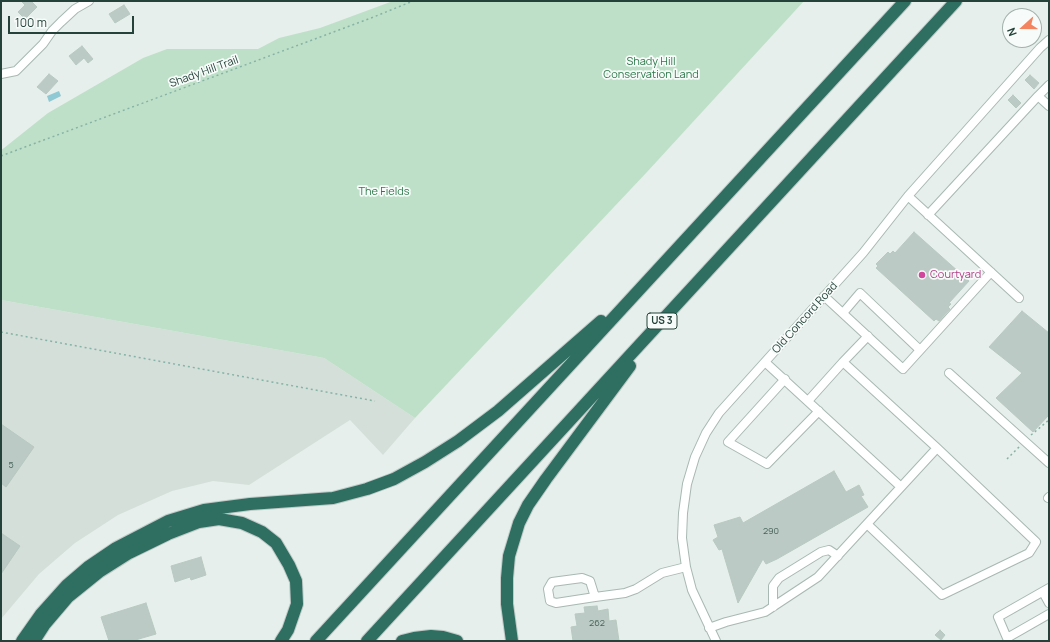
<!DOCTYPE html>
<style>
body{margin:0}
#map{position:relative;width:1050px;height:642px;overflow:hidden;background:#e6efeb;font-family:Manrope,sans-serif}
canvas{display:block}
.frame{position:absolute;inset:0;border:2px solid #24423a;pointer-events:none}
.north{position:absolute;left:1002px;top:8px;width:40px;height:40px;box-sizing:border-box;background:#f7fbf9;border:1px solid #a3b1ad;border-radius:50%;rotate:249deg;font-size:11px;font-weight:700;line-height:16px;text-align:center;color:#24423a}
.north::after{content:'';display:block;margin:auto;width:14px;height:18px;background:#f4845f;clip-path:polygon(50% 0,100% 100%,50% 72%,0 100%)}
.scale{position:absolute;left:8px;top:16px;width:126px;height:18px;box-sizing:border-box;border:2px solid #24423a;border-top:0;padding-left:5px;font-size:12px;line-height:14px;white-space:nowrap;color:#24423a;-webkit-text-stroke:3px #f7fbf9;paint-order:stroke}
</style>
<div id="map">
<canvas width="1050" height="642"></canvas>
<div class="frame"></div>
<div class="north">N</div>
<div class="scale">100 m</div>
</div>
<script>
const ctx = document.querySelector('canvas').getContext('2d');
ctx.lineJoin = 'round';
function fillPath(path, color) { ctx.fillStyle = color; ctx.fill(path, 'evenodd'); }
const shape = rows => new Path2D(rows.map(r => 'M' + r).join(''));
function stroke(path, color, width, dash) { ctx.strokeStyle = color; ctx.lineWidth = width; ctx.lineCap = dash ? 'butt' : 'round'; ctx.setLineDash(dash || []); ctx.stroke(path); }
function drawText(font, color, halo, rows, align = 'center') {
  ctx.font = font + ' Manrope,sans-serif'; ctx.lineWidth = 3.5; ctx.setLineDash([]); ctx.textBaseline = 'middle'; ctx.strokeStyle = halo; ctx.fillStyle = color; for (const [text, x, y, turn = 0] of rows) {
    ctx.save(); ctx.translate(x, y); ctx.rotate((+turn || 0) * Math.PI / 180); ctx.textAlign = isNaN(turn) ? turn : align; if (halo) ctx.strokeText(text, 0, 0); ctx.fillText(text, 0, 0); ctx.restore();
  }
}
fillPath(shape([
 [1,300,324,358,415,418,383,455,350,420,249,485,213,481,172,491,118,515,75,543,39,574,1,619]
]), '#d4dfda');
fillPath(shape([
 [393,1,804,1,647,172,415,418,324,358,1,300,1,150,4,148,48,113,143,58,167,49,258,49,279,38,320,28]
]), '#bfe0c8');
fillPath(shape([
 [59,91,61,96,49,102,47,96]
]), '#8ec9d4');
const building = shape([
 [21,1,31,1,37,7,25,19,18,12,25,5,21,1],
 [124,5,130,14,115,23,109,14,124,5],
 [82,46,93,59,88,63,84,58,76,65,69,56,82,46],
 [49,74,58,81,46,94,37,87,49,74],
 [1030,75,1039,83,1034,89,1025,80,1030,75],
 [1013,95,1021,103,1016,108,1008,100,1013,95],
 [914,232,969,281,949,303,951,304,948,307,950,309,939,321,936,319,934,321,876,268,878,266,876,264,888,252,890,254,893,251,895,253,914,232],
 [1022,311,1049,333,1049,415,1033,432,996,398,1022,373,989,347,1022,311],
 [1,424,34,447,6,487,1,483,1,424],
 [834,471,846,492,859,485,864,495,861,496,868,507,777,559,766,564,763,559,738,603,722,549,719,550,713,540,718,537,714,525,740,517,743,523,834,471],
 [1,533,20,546,1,574,1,533],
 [201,557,206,575,191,580,190,577,175,582,171,566,201,557],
 [146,603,156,634,132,641,109,641,101,617,146,603],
 [597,606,598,611,608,609,609,621,616,620,619,641,573,641,571,627,577,626,575,614,585,613,584,607,597,606],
 [940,630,945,635,941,640,935,635,940,630]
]);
fillPath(building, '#bbcac4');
stroke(building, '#b8c9c2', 1);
const minor = shape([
 [1,74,16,71,43,44,52,31,61,22,75,9,89,1],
 [1049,85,1038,96,1049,106],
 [908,196,1019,298],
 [928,215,1038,96],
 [824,296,903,369,991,272],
 [843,313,860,293,920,350],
 [765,362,901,487],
 [843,362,868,336],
 [949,373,1049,463],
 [785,379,728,442,767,464,819,411],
 [808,401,843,362,937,448,1036,542,1029,553,942,595,867,524],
 [1048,498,1049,497],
 [1049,588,998,617,1007,638,1049,614],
 [1043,592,1049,603],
 [595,597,590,581,582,578,552,582,548,589,550,601,556,603,595,597,625,593,636,589,662,573,686,567],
 [773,607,773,586,779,578,821,552,829,550,838,556],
 [709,628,726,622,765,612,818,577,937,448],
 [716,641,692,590,686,567,682,538,683,513,687,484,695,457,706,433,719,413,863,253,908,196,1040,48,1049,40]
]);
const highway = shape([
 [22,641,41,614,67,585,88,567,116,548,168,521,204,510,250,504,333,498,367,489,394,479,425,462,458,441,498,411,601,321],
 [34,641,45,624,68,597,99,572,129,553,168,534,199,522,219,519,242,523,262,532,276,543,289,565,296,581,297,604,288,630,281,641],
 [316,641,905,1],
 [367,641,956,1],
 [402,641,414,638,431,636,443,637,457,641],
 [512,641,507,604,507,578,509,556,519,523,528,505,546,479,630,366]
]);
stroke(minor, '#a8b8b2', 10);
stroke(highway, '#c2cac8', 14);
stroke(shape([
 [1,156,371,18,413,1],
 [1,332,375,401],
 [1031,435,1049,420],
 [1007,459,1020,446]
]), '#86b3a5', 1.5, [2, 3]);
stroke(minor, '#fff', 8);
stroke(highway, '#2f6f62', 12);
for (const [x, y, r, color] of [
 [922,275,4,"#d1479c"]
]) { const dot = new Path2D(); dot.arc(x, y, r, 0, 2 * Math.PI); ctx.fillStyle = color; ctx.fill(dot); stroke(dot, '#f7fbf9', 1.5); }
drawText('9px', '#4a645c', null, [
 ["5",11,465],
 ["290",771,531],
 ["262",597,623]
]);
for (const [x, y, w] of [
 [662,321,30]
]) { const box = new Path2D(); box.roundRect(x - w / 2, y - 8, w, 16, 3); ctx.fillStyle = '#f7fbf9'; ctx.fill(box); stroke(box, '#24423a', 1); }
drawText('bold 10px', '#24423a', null, [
 ["US 3",662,321]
]);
drawText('11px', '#2d7a4b', '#f7fbf9', [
 ["Shady Hill",651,62],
 ["Conservation Land",651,75],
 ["The Fields",384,192]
]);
drawText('11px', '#24423a', '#f7fbf9', [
 ["Shady Hill Trail",204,72,-20],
 ["Old Concord Road",805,318,-48]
]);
drawText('11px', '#b23c85', '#f7fbf9', [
 ["Courtyard",930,275]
], 'left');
</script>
